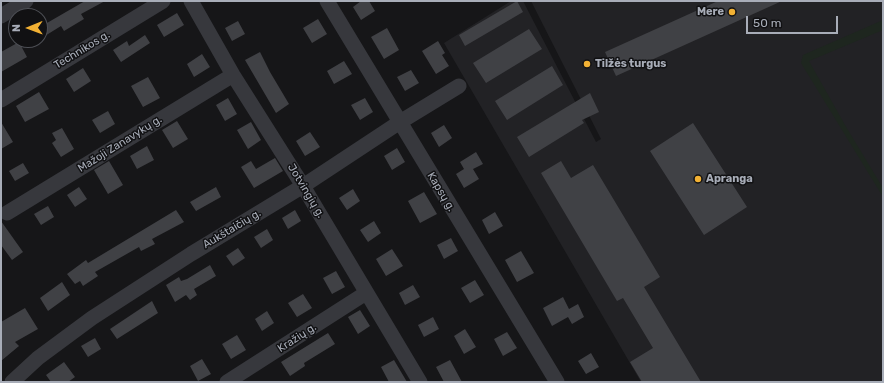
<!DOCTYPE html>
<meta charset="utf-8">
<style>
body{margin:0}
#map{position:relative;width:884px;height:383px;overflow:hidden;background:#161618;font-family:Rubik,sans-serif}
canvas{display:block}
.frame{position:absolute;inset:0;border:2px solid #a8adb8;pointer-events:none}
.north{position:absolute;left:8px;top:8px;width:40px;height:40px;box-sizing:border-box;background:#111113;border:1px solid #4d4f55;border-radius:50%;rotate:269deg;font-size:11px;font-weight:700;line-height:16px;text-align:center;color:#a8adb8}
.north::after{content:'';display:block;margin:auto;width:14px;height:18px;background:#f2b134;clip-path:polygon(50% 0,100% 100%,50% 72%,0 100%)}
.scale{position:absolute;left:746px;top:16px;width:92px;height:18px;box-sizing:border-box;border:2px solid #a8adb8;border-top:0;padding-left:5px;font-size:12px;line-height:14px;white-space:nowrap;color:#a8adb8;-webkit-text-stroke:3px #111113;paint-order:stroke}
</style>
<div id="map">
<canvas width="884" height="383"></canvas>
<div class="frame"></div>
<div class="north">N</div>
<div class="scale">50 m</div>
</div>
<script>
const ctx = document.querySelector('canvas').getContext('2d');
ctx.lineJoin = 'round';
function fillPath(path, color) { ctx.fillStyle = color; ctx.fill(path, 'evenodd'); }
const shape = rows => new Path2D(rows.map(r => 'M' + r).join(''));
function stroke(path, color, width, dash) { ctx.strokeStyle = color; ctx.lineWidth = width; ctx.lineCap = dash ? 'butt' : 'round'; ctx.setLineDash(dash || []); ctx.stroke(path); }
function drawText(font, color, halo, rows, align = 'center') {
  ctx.font = font + ' Rubik,sans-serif'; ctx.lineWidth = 3; ctx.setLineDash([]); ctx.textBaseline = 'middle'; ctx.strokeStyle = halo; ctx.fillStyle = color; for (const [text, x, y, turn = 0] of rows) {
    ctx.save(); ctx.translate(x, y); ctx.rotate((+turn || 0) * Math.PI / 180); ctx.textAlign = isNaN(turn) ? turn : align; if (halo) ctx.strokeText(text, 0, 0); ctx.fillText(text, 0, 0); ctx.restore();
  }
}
fillPath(shape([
 [511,1,523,1,596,142,601,139,531,1,883,1,883,382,641,382,444,43]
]), '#222225');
fillPath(shape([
 [883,20,883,30,809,61,845,125,883,188,883,197,801,63,803,55]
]), '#1e261f');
fillPath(shape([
 [85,1,105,1,81,14,84,19,64,31,61,26,40,39,40,27],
 [361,1,369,1,375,11,361,20,353,7],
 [517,1,523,12,465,46,459,35],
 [718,1,782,1,616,76,605,52],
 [177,13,184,25,164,37,157,25],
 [318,19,327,34,312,43,303,28],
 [238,21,245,34,232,41,225,28],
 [387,28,399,50,384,59,371,37],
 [529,29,542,49,486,83,473,63],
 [145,35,150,43,121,62,113,50,127,41,129,46],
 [438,41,445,53,442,55,449,66,436,74,422,51],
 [19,42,27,57,1,72,1,52],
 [260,52,270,72,289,104,276,113,245,60],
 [202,54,210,67,194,77,187,64],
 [344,61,352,74,334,84,327,71],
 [552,66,563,85,507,120,495,101],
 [83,68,91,81,74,92,66,79],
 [411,70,419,83,405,91,397,77],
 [148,77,160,98,143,107,131,86],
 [39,92,49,109,25,122,16,106],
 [590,93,599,112,582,120,584,123,529,157,517,137],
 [228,98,237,114,225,121,216,105],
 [365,98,373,112,360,120,351,105],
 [108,111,115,124,100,133,92,120],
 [177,121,188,139,173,148,162,130],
 [1,122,13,142,1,149],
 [251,122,261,140,248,149,237,130],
 [693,123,747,207,704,235,650,151],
 [444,125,452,138,439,147,431,133],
 [62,128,74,149,61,157,52,143,56,140,52,133],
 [310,132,320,147,305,156,296,141],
 [147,146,154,160,137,169,130,156],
 [397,148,405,162,392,170,384,156],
 [476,152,483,164,473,169,479,179,464,188,456,174,464,169,460,162],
 [275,158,283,171,254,188,241,167,251,161,256,169],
 [109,161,123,185,108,194,94,170],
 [561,161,571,178,593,165,660,277,644,287,701,382,642,382,630,362,653,348,623,298,617,301,541,173],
 [23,163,29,173,15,181,9,171],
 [79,187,87,199,75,207,67,195],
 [216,187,221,197,196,211,190,202],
 [353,189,360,201,347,210,339,198],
 [424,192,437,214,420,223,408,201],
 [48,206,54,217,41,225,34,214],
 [176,210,184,222,152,239,155,244,141,251,139,247,95,272,98,276,83,286,80,281,75,284,67,274,86,260,88,263],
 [295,210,301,221,288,229,282,218],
 [495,212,503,226,489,234,482,220],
 [1,221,23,252,12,260,1,245],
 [374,221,381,233,368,242,360,230],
 [267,229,273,240,261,248,254,237],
 [451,238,458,251,444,259,437,245],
 [238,248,245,258,233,266,226,256],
 [392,249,403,266,386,276,376,259],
 [521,251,534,273,517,282,505,260],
 [210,265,216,276,194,289,197,295,190,300,186,295,175,302,166,285,179,277,181,281,187,279],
 [336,271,345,287,332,294,323,278],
 [475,280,484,295,470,303,461,288],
 [62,282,70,295,48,311,40,298],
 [413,285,420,297,405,305,399,293],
 [303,294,312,308,297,317,288,303],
 [563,297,569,309,578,304,584,317,572,324,568,317,552,326,543,308],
 [152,301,158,313,117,339,110,329],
 [25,308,38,329,15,342,19,346,1,361,1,322],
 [360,310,370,326,358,334,348,317],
 [267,311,274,323,262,331,255,319],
 [433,317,439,329,424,337,418,325],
 [465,329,476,347,464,354,454,336],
 [507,332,517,348,503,356,494,339],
 [328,333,335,344,304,363,305,366,290,376,281,362],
 [237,335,246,350,231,359,222,344],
 [95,338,101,349,88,357,81,346],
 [591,353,599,367,586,374,578,361],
 [202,359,211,374,198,381,190,366],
 [394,360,407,382,389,382,381,367],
 [450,360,462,382,444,382,436,367],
 [64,362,75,377,68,382,51,382,46,375]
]), '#404145');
stroke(shape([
 [191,1,233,75,303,186,420,382],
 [327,1,557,382],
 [1,16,26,1],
 [1,100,163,1],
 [7,213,233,75],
 [12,382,38,358,92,318,191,254,303,186,400,122,459,86],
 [227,382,366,293]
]), '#37383d', 15);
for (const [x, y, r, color] of [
 [732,12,4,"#f2b134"],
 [587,64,4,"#f2b134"],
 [698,179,4,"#f2b134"]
]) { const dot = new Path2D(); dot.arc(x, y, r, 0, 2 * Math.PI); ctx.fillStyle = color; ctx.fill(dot); stroke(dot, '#111113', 1.5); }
drawText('bold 11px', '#a8adb8', '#111113', [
 ["Mere",724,12,"right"],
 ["Tilžės turgus",595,64],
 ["Apranga",706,179]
], 'left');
drawText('11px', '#a8adb8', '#111113', [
 ["Technikos g.",82,50,-31],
 ["Mažoji Zanavykų g.",120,144,-32],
 ["Jotvingių g.",306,191,59],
 ["Kapsų g.",441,192,59],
 ["Aukštaičių g.",232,229,-31],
 ["Kražių g.",297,338,-33]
]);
</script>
